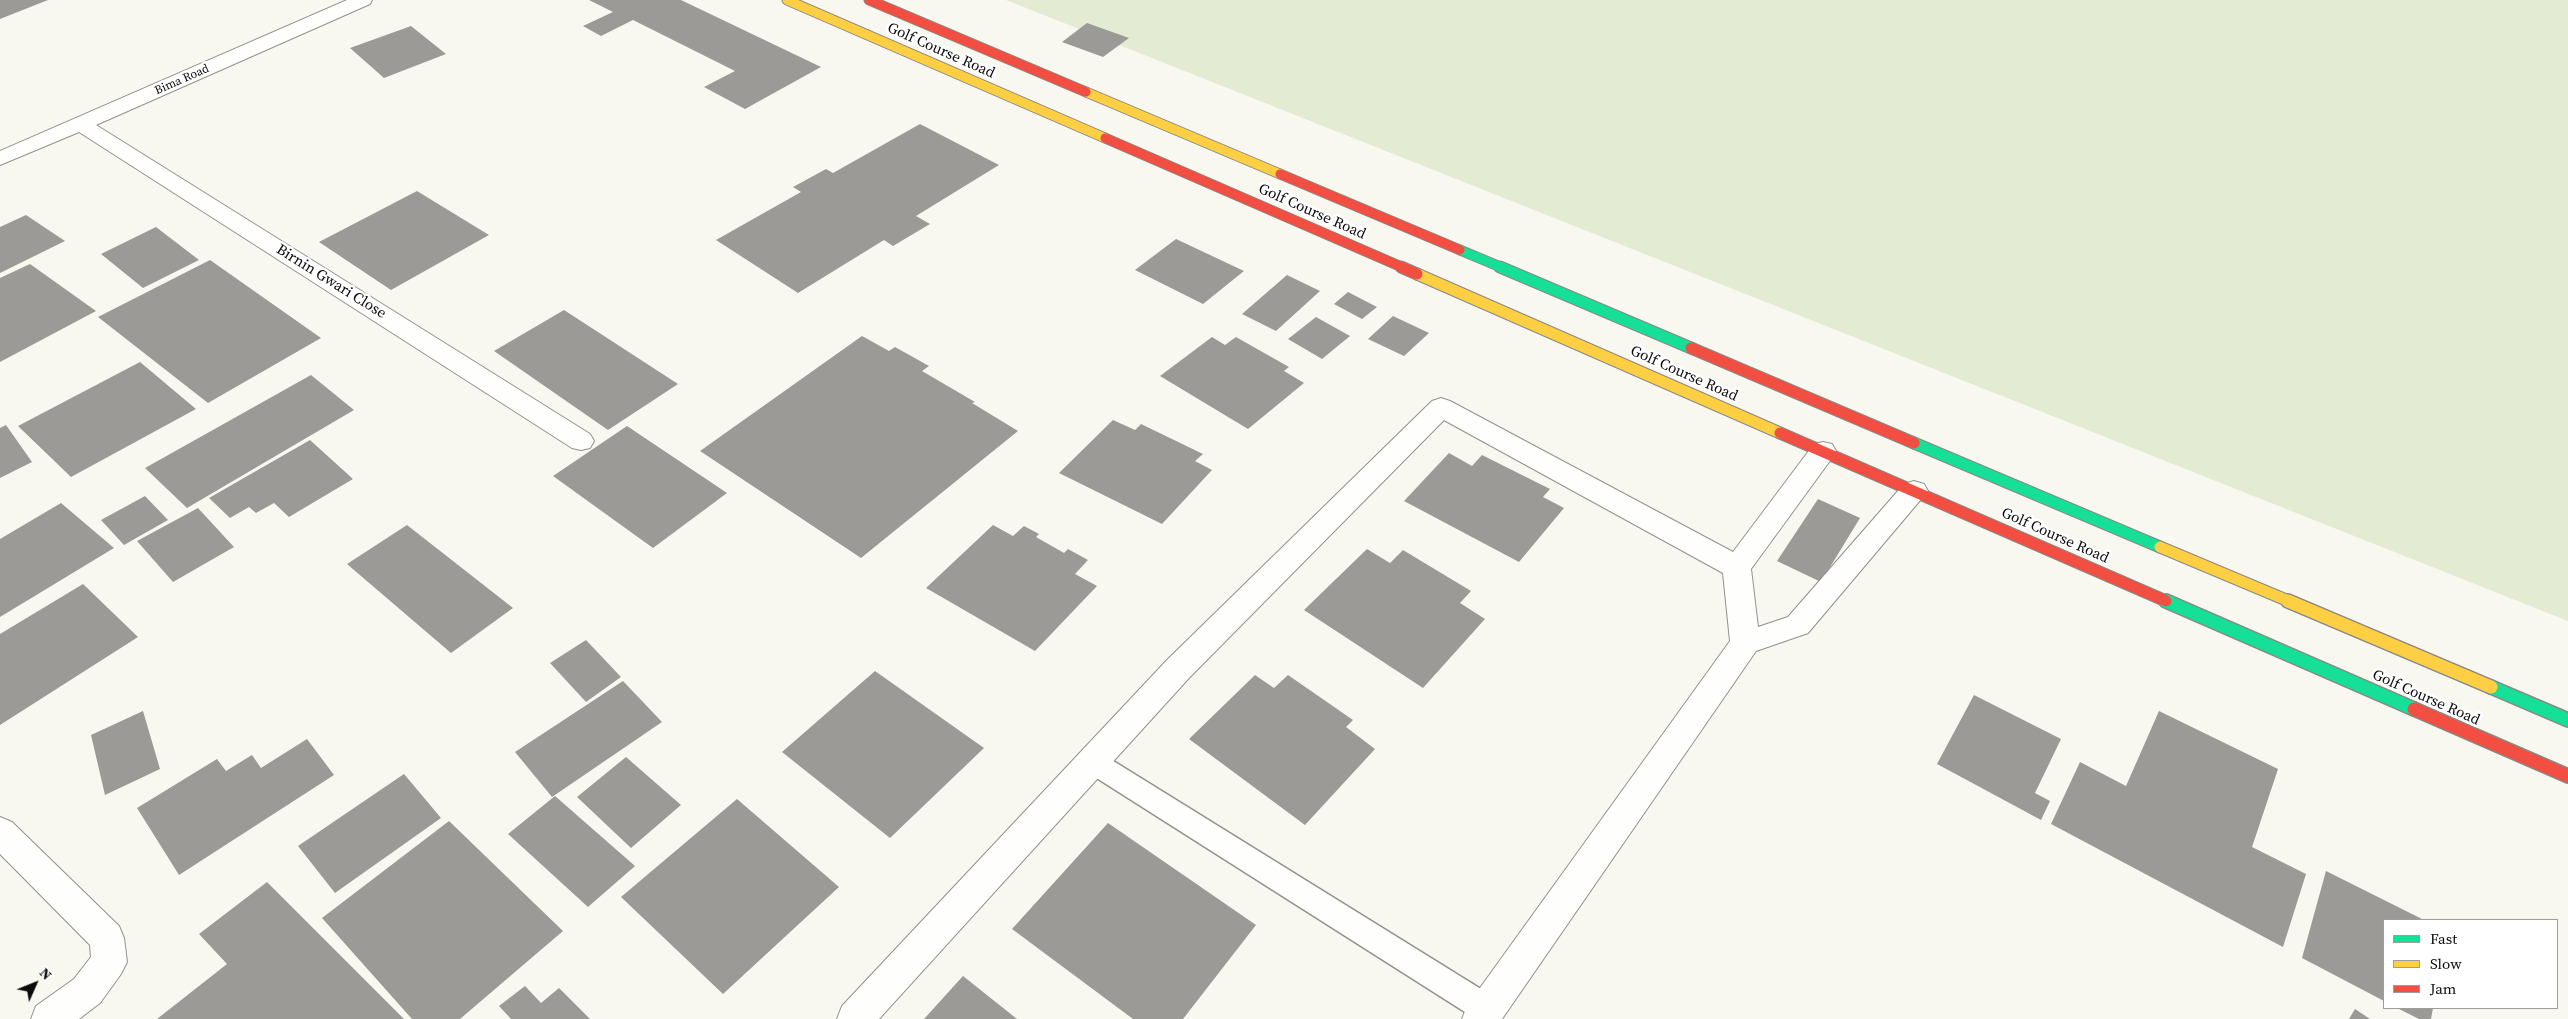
<!DOCTYPE html>
<style>
body{margin:0}
#map{position:relative;width:2568px;height:1019px;overflow:hidden;background:#f8f7f0;font-family:"Source Serif 4",serif}
canvas{display:block}
.legend{position:absolute;left:2383px;top:919px;width:175px;height:90px;box-sizing:border-box;background:#fff;border:1px solid #9d9d9d;margin:0;padding:6px 9px;list-style:none;font-size:15px;color:#0b0b0b}
.legend li{display:flex;align-items:center;gap:10px;height:25px}
.legend b{width:25px;border:1px solid #9d9d9d}
.north{position:absolute;left:10px;top:959px;width:50px;height:50px;-webkit-text-stroke:4px #fff;paint-order:stroke;rotate:46deg;font-size:14px;font-weight:700;line-height:20px;text-align:center;color:#0b0b0b}
.north::after{content:'';display:block;margin:auto;width:18px;height:22px;background:#0b0b0b;clip-path:polygon(50% 0,100% 100%,50% 72%,0 100%)}
</style>
<div id="map">
<canvas width="2568" height="1019"></canvas>
<ul class="legend">
<li><b style="height:6px;background:#16e098"></b>Fast</li>
<li><b style="height:6px;background:#ffcf43"></b>Slow</li>
<li><b style="height:6px;background:#f24e42"></b>Jam</li>
</ul>
<div class="north">N</div>
</div>
<script>
const ctx = document.querySelector('canvas').getContext('2d');
ctx.lineJoin = 'round';
function fillPath(path, color) { ctx.fillStyle = color; ctx.fill(path, 'evenodd'); }
const shape = rows => new Path2D(rows.map(r => 'M' + r).join(''));
function stroke(path, color, width, dash) { ctx.strokeStyle = color; ctx.lineWidth = width; ctx.lineCap = dash ? 'butt' : 'round'; ctx.setLineDash(dash || []); ctx.stroke(path); }
function drawText(font, color, halo, rows, align = 'center') {
  ctx.font = font + ' "Source Serif 4",serif'; ctx.lineWidth = 5; ctx.setLineDash([]); ctx.textBaseline = 'middle'; ctx.strokeStyle = halo; ctx.fillStyle = color; for (const [text, x, y, turn = 0] of rows) {
    ctx.save(); ctx.translate(x, y); ctx.rotate((+turn || 0) * Math.PI / 180); ctx.textAlign = isNaN(turn) ? turn : align; if (halo) ctx.strokeText(text, 0, 0); ctx.fillText(text, 0, 0); ctx.restore();
  }
}
fillPath(shape([
 [1006,0,2568,0,2568,621]
]), '#e3ebd3');
fillPath(shape([
 [0,0,48,0,0,19],
 [589,0,681,0,821,67,745,109,704,87,735,71,633,20,601,36,583,26,613,12],
 [1087,23,1129,38,1103,57,1062,42],
 [411,26,446,54,384,78,350,48],
 [920,124,999,165,916,216,930,224,893,246,884,240,798,293,716,240,801,192,793,187,826,169,833,173],
 [417,191,489,235,391,290,319,242],
 [26,215,65,241,0,273,0,227],
 [156,227,199,260,143,288,101,254],
 [1176,239,1244,271,1203,304,1135,270],
 [210,260,321,338,208,403,98,317],
 [30,264,96,311,0,362,0,278],
 [1287,275,1320,291,1276,331,1242,314],
 [1348,292,1377,307,1362,319,1334,304],
 [564,310,678,384,608,430,494,351],
 [1393,316,1429,333,1404,356,1368,339],
 [1316,317,1350,336,1322,359,1288,339],
 [862,336,889,351,895,347,929,366,922,371,975,402,972,403,1018,431,861,558,700,451],
 [1212,337,1225,345,1236,337,1289,367,1284,371,1304,383,1248,429,1160,376],
 [140,362,196,409,71,477,18,426],
 [311,375,354,410,187,508,145,468],
 [1113,420,1135,430,1141,424,1203,454,1195,461,1212,470,1162,524,1059,473],
 [6,425,32,462,0,478,0,428],
 [627,426,727,493,653,548,553,476],
 [310,440,353,479,289,517,274,503,256,513,249,507,230,518,209,498],
 [1449,453,1472,466,1482,455,1550,489,1543,497,1564,508,1519,562,1404,501],
 [145,496,168,520,124,545,101,520],
 [1818,499,1860,518,1821,582,1777,561],
 [61,503,114,548,0,617,0,539],
 [198,508,234,547,173,582,137,541],
 [407,525,513,608,451,653,347,564],
 [993,525,1013,536,1024,526,1039,534,1036,537,1064,553,1068,549,1088,560,1075,574,1097,586,1035,651,926,588],
 [1367,549,1390,563,1403,550,1471,591,1460,603,1485,619,1423,688,1304,610],
 [83,584,138,637,0,725,0,634],
 [586,640,621,677,586,702,550,663],
 [875,671,984,748,890,838,782,752],
 [1255,675,1274,688,1288,675,1353,720,1346,727,1375,749,1305,825,1189,739],
 [623,681,662,722,552,797,515,752],
 [1974,695,2061,739,2035,793,2050,801,2041,820,1937,764],
 [143,711,160,769,105,795,91,735],
 [2159,711,2278,769,2252,847,2306,874,2283,947,2051,824,2080,762,2126,786],
 [307,739,334,775,179,875,137,808,217,759,226,771,252,755,261,768],
 [626,757,681,805,631,848,577,797],
 [404,774,441,818,335,893,298,846],
 [555,796,635,866,588,907,508,834],
 [737,799,839,887,723,994,621,897],
 [449,821,563,931,460,1019,412,1019,322,918],
 [1108,823,1256,925,1183,1019,1133,1019,1012,929],
 [2326,871,2424,920,2384,920,2384,1001,2302,958],
 [267,882,404,1019,157,1019,227,964,199,934],
 [963,976,1017,1019,924,1019],
 [525,986,541,1003,559,988,590,1019,511,1019,499,1006],
 [2397,1008,2433,1008,2431,1019,2419,1019],
 [2355,1009,2370,1019,2349,1019]
]), '#9c9a96');
const lane = shape([
 [1093,751,1102,754,1497,999,1502,1009,1498,1019,1476,1019,1084,770,1080,762,1084,754,1093,751]
]);
const street = shape([
 [347,0,372,0,370,4,96,125,590,434,594,441,590,448,581,450,572,448,79,132,0,165,0,151,347,0],
 [1441,398,1450,401,1733,552,1814,444,1823,442,1832,444,1836,451,1832,458,1751,569,1758,627,1788,617,1904,484,1914,481,1924,484,1928,491,1808,633,1756,651,1502,1019,1462,1019,1467,1006,1730,641,1723,573,1444,420,1189,678,879,1019,837,1019,842,1006,1167,660,1432,401,1441,398],
 [0,817,12,822,119,926,124,938,127,962,121,974,100,1003,79,1019,31,1019,36,1006,74,979,91,957,90,945,0,854,0,817]
]);
const fastFar2 = shape([
 [1460,250,1503,268]
]);
const fastFar1 = shape([
 [1500,267,1691,348],
 [1914,443,2160,547],
 [2166,601,2169,602]
]);
const fast = shape([
 [2166,601,2414,709],
 [2491,687,2568,720]
]);
const slowFar2 = shape([
 [787,0,1105,138],
 [1086,92,1280,174]
]);
const slowFar1 = shape([
 [1417,274,1780,433],
 [2160,547,2291,602]
]);
const slow = shape([
 [2288,601,2491,687]
]);
const jamFar2 = shape([
 [869,0,1086,92],
 [1105,138,1404,268],
 [1280,174,1460,250]
]);
const jamFar1 = shape([
 [1401,267,1417,274],
 [1691,348,1914,443],
 [1780,433,2166,601]
]);
const jam = shape([
 [2414,709,2568,776]
]);
stroke(lane, '#92918e', 3);
stroke(street, '#92918e', 2);
stroke(fastFar2, '#888885', 11);
stroke(fastFar1, '#888885', 13);
stroke(fast, '#888885', 16);
stroke(slowFar2, '#888885', 11);
stroke(slowFar1, '#888885', 13);
stroke(slow, '#888885', 16);
stroke(jamFar2, '#888885', 11);
stroke(jamFar1, '#888885', 13);
stroke(jam, '#888885', 16);
fillPath(lane, '#fefefd');
fillPath(street, '#fefefd');
stroke(fastFar2, '#16e098', 9);
stroke(fastFar1, '#16e098', 11);
stroke(fast, '#16e098', 13);
stroke(slowFar2, '#ffcf43', 9);
stroke(slowFar1, '#ffcf43', 11);
stroke(slow, '#ffcf43', 13);
stroke(jamFar2, '#f24e42', 9);
stroke(jamFar1, '#f24e42', 11);
stroke(jam, '#f24e42', 13);
drawText('12px', '#0b0b0b', '#fff', [
 ["Bima Road",182,80,-24]
]);
drawText('15px', '#0b0b0b', '#fff', [
 ["Golf Course Road",941,51,24],
 ["Golf Course Road",1312,212,24],
 ["Birnin Gwari Close",331,282,32],
 ["Golf Course Road",1684,374,24],
 ["Golf Course Road",2055,536,24],
 ["Golf Course Road",2426,698,24]
]);
</script>
